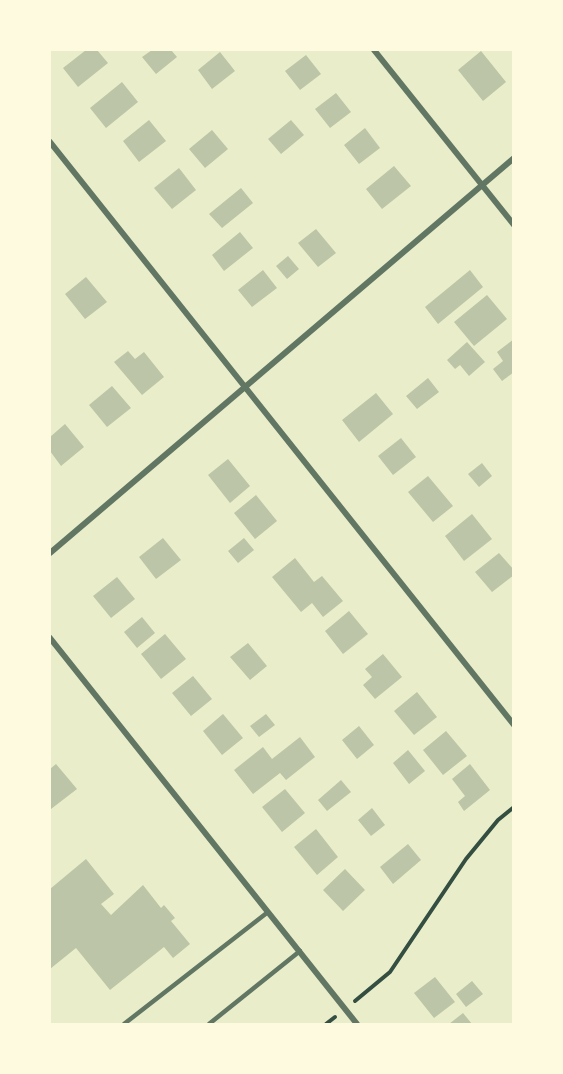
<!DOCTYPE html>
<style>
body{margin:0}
#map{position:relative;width:563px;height:1074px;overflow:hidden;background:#e9edc9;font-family:Helvetica,sans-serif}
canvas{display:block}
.frame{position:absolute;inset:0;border:51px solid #fefae0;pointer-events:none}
</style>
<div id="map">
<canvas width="563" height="1074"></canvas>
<div class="frame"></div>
</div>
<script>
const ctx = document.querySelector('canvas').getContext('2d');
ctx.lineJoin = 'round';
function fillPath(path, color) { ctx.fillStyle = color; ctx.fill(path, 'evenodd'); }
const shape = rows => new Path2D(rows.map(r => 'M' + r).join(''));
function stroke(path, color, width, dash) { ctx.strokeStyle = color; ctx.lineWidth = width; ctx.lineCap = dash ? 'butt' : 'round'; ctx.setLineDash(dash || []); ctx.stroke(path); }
fillPath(shape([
 [86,50,97,50,108,63,78,87,63,68],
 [152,50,171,50,177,57,156,74,142,57],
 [481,51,506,82,483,101,458,70],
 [220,52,235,71,212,89,198,70],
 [306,55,321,74,300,90,285,71],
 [122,82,138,102,106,128,90,108],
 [336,93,351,112,330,128,315,109],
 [149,120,166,141,139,162,123,141],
 [291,120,304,135,281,154,268,139],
 [365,128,380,148,359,164,344,145],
 [212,130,228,149,205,168,189,149],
 [394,166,411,186,382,209,366,189],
 [179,168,196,190,172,209,154,188],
 [241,188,253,203,222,228,209,214],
 [316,229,336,253,318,267,298,243],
 [240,232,253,248,224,271,212,255],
 [288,256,299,269,287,279,276,266],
 [263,270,277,288,252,307,238,290],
 [470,270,483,287,438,324,425,307],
 [86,277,107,302,85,319,65,294],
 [487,295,507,319,474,346,454,322],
 [514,339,514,372,502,381,493,369,503,361,497,352],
 [467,342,485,362,469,376,460,365,455,369,447,360],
 [128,351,135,359,144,352,164,377,142,395,114,362],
 [428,378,439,392,417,409,406,396],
 [112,386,131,408,107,427,89,405],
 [376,393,393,414,359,442,342,420],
 [65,424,84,447,61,466,50,451,50,437],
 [401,438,416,457,393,475,378,456],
 [228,459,250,486,230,503,208,475],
 [482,463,492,476,479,487,468,474],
 [428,476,453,506,433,522,408,492],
 [256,495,277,521,255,539,234,513],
 [472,514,492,539,464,561,445,536],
 [163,538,181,560,156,579,139,557],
 [244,538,254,550,238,563,228,551],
 [499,553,514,570,514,575,492,592,475,572],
 [295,558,314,582,322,576,343,601,323,617,312,603,301,612,272,577],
 [117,577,135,599,111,618,93,596],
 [349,611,368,634,343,654,325,631],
 [142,617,155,633,137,648,124,632],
 [165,634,186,659,161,679,141,654],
 [248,643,267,666,250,680,230,657],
 [383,654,402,677,375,699,363,685,372,677,365,669],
 [193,676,212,699,191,716,172,693],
 [417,692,437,717,414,735,394,711],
 [223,714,243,738,222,755,203,731],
 [266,714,275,725,259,737,250,726],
 [359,726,374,745,357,759,342,740],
 [446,731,467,756,443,775,423,750],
 [300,737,315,757,286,780,280,773,253,794,234,770,263,747,272,759],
 [408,750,425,771,409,784,393,763],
 [56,764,77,789,51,809,50,769],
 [470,764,490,790,464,811,458,802,465,796,452,779],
 [341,780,351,792,327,811,318,800],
 [285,789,305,813,282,832,262,807],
 [372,808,385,825,371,836,358,820],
 [316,829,338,857,317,875,294,847],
 [408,844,421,860,393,884,380,867],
 [86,859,114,894,101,904,111,915,143,885,161,908,164,905,175,918,171,921,190,944,173,958,164,947,110,990,76,948,50,969,50,889],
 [345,869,365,890,343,911,323,890],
 [435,977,455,1002,434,1018,414,993],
 [472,981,483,994,466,1007,456,994],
 [463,1013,472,1024,449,1024]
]), '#bcc5a7');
stroke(shape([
 [355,1001,390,972,466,859,498,820,514,807],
 [326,1024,335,1017]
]), '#344e41', 4);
stroke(shape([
 [124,1024,268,912],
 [209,1024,300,951]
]), '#617663', 4.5);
stroke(shape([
 [374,50,514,225],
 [50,142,514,725],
 [50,553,514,158],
 [50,638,357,1024]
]), '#617663', 6);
</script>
